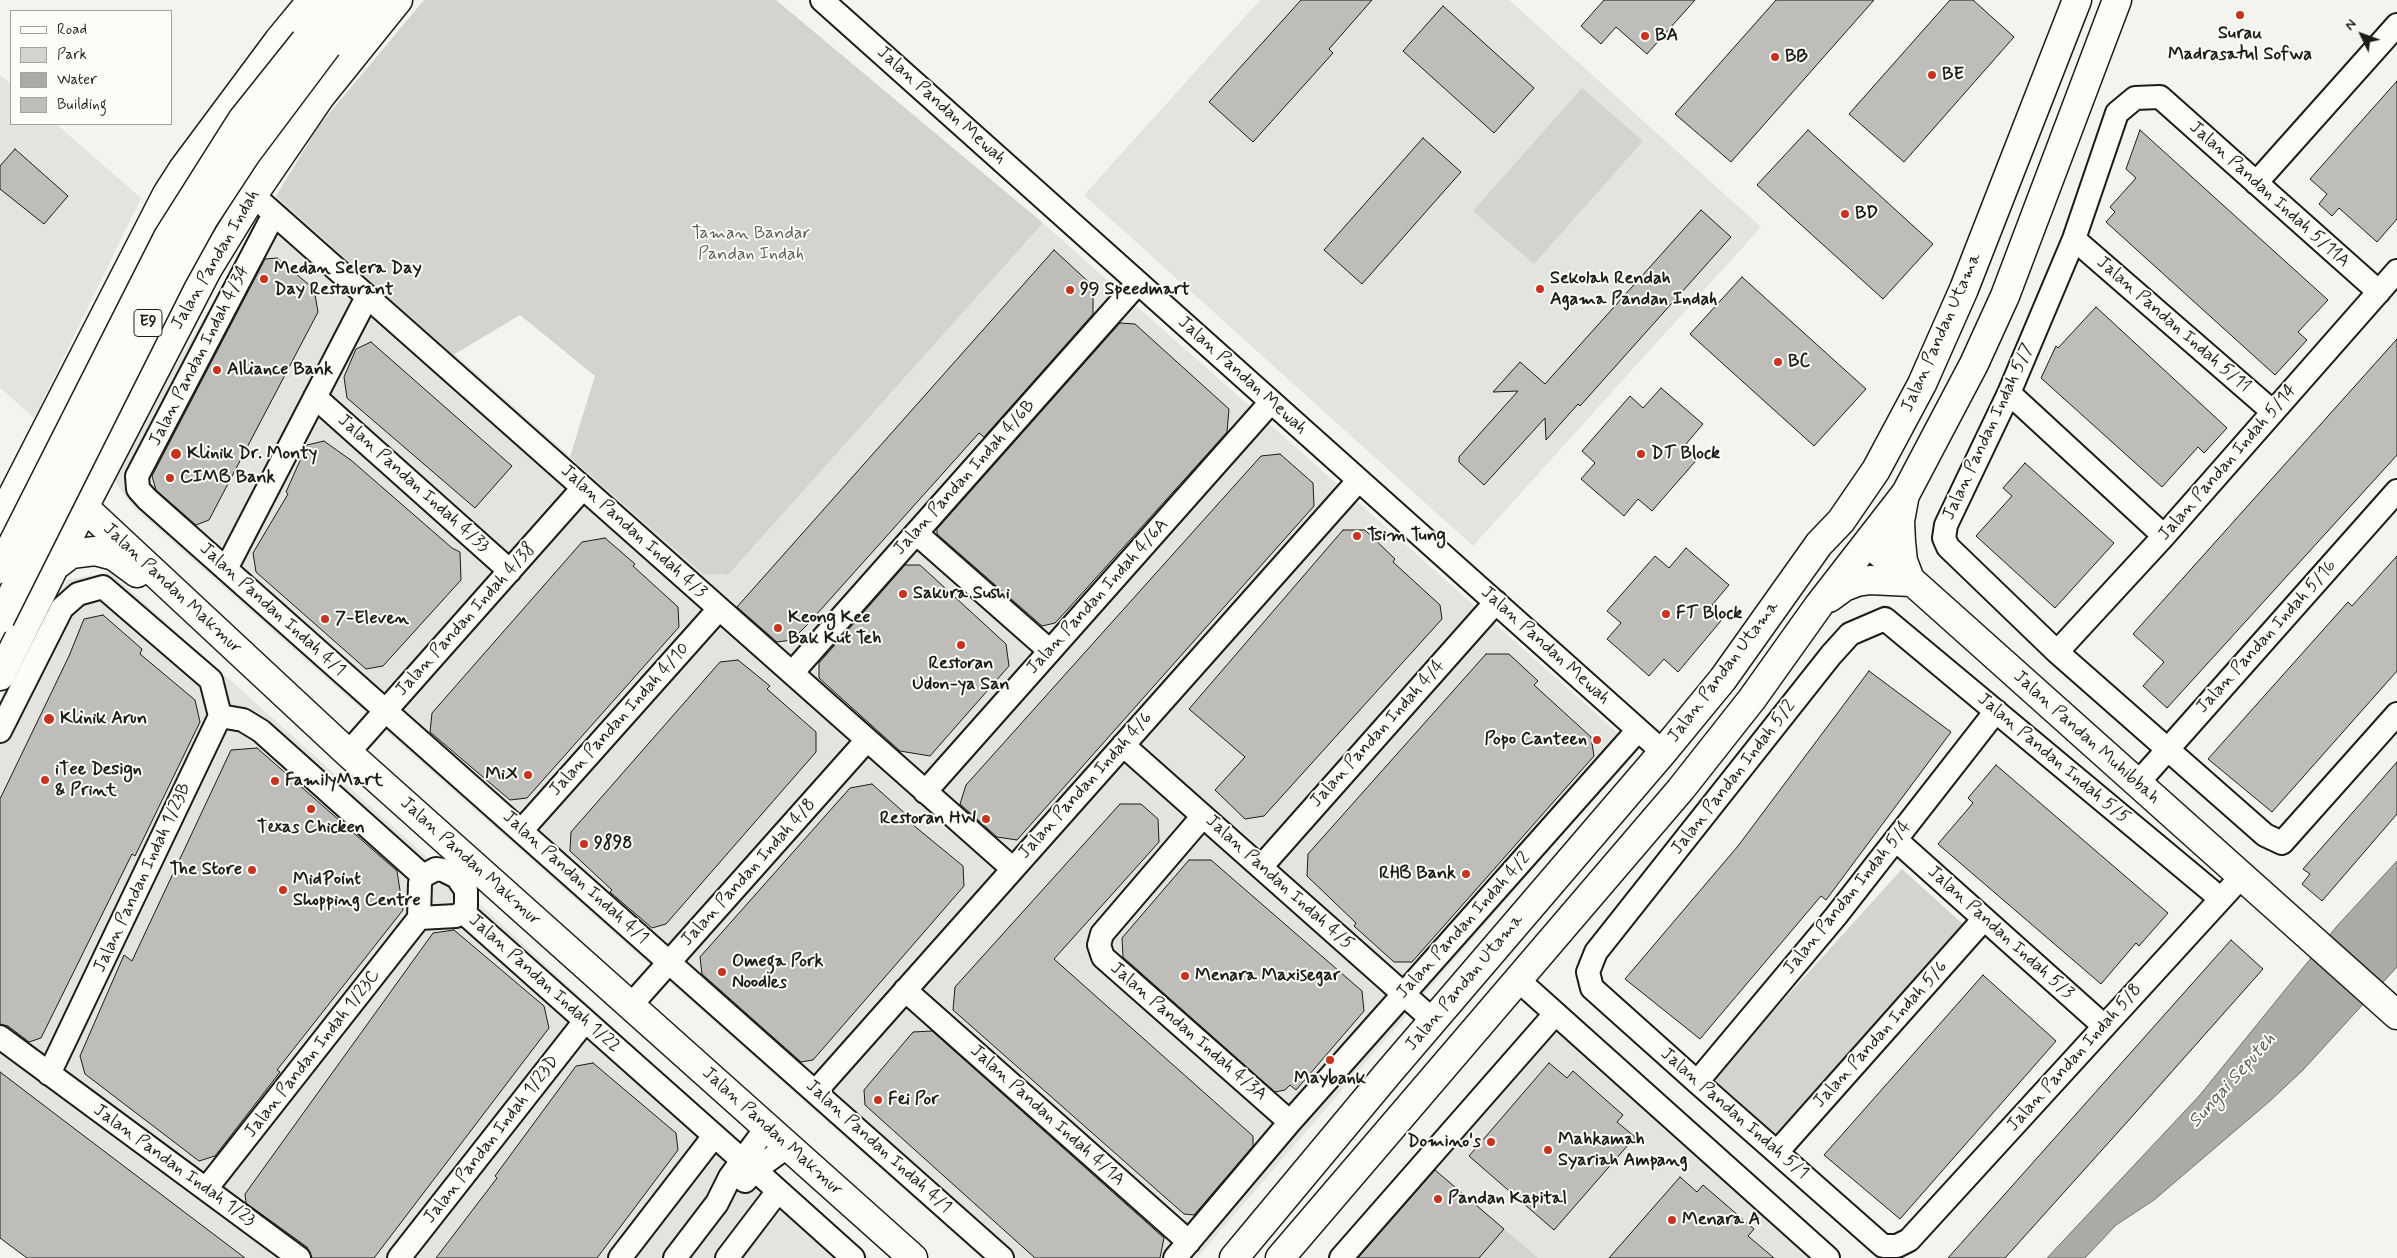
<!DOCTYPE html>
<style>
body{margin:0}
#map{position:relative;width:2397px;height:1258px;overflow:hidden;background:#f4f3ee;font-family:Mynerve,sans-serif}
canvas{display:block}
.legend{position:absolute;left:10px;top:10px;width:162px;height:115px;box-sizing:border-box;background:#fdfcf7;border:1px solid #a3a29f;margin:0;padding:6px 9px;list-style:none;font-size:15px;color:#1c1c1c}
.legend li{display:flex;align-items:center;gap:10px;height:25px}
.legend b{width:25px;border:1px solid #a3a29f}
.north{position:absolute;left:2337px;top:10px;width:50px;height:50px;-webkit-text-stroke:4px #fdfcf7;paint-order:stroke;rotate:312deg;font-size:14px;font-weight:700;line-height:20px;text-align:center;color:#1c1c1c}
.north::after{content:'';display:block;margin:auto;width:18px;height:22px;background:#1c1c1c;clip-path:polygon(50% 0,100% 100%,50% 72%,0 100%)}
</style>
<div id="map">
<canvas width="2397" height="1258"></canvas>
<ul class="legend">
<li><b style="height:6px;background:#fdfcf7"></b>Road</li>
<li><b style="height:14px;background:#d4d3cf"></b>Park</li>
<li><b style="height:14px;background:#abaaa6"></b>Water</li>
<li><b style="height:14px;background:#bebdba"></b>Building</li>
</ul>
<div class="north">N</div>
</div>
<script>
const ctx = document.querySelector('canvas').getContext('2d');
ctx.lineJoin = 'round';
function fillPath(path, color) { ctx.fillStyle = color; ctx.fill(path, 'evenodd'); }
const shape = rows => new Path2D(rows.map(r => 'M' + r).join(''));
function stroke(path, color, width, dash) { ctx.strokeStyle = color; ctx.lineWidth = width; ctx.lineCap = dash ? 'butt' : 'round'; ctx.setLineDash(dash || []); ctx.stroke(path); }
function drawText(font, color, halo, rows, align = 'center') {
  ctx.font = font + ' Mynerve,sans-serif'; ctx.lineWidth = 4; ctx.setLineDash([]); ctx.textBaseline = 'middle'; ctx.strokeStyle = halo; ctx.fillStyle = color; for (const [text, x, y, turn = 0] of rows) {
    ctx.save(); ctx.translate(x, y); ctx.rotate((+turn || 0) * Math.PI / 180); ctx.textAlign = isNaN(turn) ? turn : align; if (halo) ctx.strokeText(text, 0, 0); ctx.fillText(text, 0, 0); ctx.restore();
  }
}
fillPath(shape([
 [1260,0,1509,0,1761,227,1473,546,1084,195],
 [0,75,11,84,11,124,56,124,141,198,34,418,0,388],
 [276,196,703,574,728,575,1043,223,1636,749,1197,1258,981,1258,132,506,111,475],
 [110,572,497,920,781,1182,870,1258,127,1258,0,1161,0,712,67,580],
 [1555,1024,1819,1258,1350,1258]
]), '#e4e3de');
fillPath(shape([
 [424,0,776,0,1043,223,728,575,703,574,570,457,595,376,520,315,453,355,276,196,318,127],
 [1582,88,1643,141,1534,264,1473,211],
 [1902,869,1964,925,1775,1134,1713,1078],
 [1504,1229,1538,1258,1479,1258]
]), '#d4d3cf');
const water = shape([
 [2397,861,2397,967,2303,1070,2270,1101,2154,1200,2116,1225,2085,1258,2047,1258,2199,1096,2337,926,2397,861]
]);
fillPath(water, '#abaaa6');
stroke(water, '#72716f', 1);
const building = shape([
 [1301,0,1372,0,1329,49,1333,53,1253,142,1209,102,1301,0],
 [1604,0,1695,0,1647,54,1616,27,1601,44,1581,26,1604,0],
 [1776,0,1874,0,1731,162,1675,114,1776,0],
 [1950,0,1973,0,2014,37,1904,162,1849,114,1950,0],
 [1443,6,1534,88,1494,133,1403,51,1443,6],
 [2397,81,2397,219,2377,242,2339,208,2332,216,2319,204,2327,194,2310,179,2397,81],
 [1808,130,1933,244,1883,299,1757,185,1808,130],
 [2140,130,2328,300,2298,332,2307,340,2275,375,2106,222,2115,212,2110,207,2136,178,2126,169,2140,130],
 [1423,138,1461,172,1362,284,1324,250,1423,138],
 [15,149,68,196,44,224,0,189,0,166,15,149],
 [1701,210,1731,237,1580,406,1578,404,1546,440,1545,418,1484,485,1459,462,1459,457,1518,391,1493,392,1520,362,1545,384,1701,210],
 [1054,250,1093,286,1093,314,984,437,979,433,807,625,792,640,777,642,737,607,1054,250],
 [277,258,314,289,318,312,209,520,196,525,156,490,152,476,265,259,277,258],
 [1742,277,1866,389,1814,446,1690,334,1742,277],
 [2096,307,2227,428,2204,453,2198,447,2162,487,2041,378,2056,346,2058,348,2096,307],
 [1120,323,1135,324,1229,409,1227,432,1068,609,1055,623,1042,626,937,534,937,529,1120,323],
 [2397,339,2397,455,2167,708,2143,686,2164,662,2133,634,2397,339],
 [371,342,512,466,475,508,347,398,344,377,356,349,371,342],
 [1661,388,1703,424,1686,444,1700,456,1652,511,1638,499,1624,516,1581,479,1595,463,1582,451,1630,396,1643,408,1661,388],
 [324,441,352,461,452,548,460,552,461,580,383,666,366,669,256,572,253,553,288,494,286,492,307,445,324,441],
 [1280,454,1313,483,1314,506,1017,840,997,837,960,804,966,785,1261,456,1280,454],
 [2025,463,2114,543,2055,608,1976,536,2012,496,2003,488,2025,463],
 [1343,530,1365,530,1395,559,1393,562,1440,605,1442,619,1264,816,1245,819,1215,790,1245,757,1189,709,1343,530],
 [605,538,635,564,633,566,678,607,679,627,527,798,510,800,430,732,432,713,582,542,605,538],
 [1686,548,1729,585,1712,605,1725,616,1678,672,1664,659,1649,676,1607,639,1621,623,1607,611,1655,556,1669,568,1686,548],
 [2397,556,2397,671,2272,812,2208,759,2348,602,2352,606,2397,556],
 [905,565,920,565,1006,644,1009,666,930,756,900,751,819,678,819,663,905,565],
 [103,615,142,649,140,654,195,700,200,722,135,856,132,854,41,1038,29,1042,8,1026,0,1024,0,799,69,656,84,619,103,615],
 [1486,654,1509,654,1538,681,1534,685,1591,737,1594,756,1412,962,1394,962,1354,926,1356,923,1307,876,1308,854,1486,654],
 [738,660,770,686,767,689,816,732,816,752,666,924,652,928,610,892,612,890,570,851,571,832,720,662,738,660],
 [1869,671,1951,732,1826,900,1821,896,1700,1039,1625,979,1738,846,1869,671],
 [257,748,397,871,403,910,277,1070,280,1072,215,1156,199,1161,85,1074,80,1056,124,955,132,961,231,750,257,748],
 [2397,762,2397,814,2322,901,2302,884,2310,874,2303,869,2397,762],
 [1996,765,2168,913,2139,946,2136,943,2101,984,1938,844,1973,803,1968,798,1996,765],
 [872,784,909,817,907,820,963,866,964,886,813,1060,801,1062,702,974,700,957,850,788,872,784],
 [1120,804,1141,804,1158,819,1159,842,1054,959,1253,1136,1253,1146,1194,1215,1184,1214,953,1010,955,987,1120,804],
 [1189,860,1211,860,1362,991,1364,1011,1296,1090,1290,1085,1285,1090,1275,1092,1123,957,1122,938,1189,860],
 [454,930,544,1006,549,1028,374,1258,312,1258,307,1247,246,1203,245,1194,433,933,454,930],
 [2231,940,2263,969,2128,1121,2005,1258,1948,1258,2231,940],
 [1983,975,2056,1041,1900,1219,1824,1155,1983,975],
 [932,1031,1164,1238,1160,1258,1035,1258,865,1105,864,1090,913,1032,932,1031],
 [593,1063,676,1133,678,1150,597,1258,436,1258,497,1178,495,1176,576,1066,593,1063],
 [1549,1063,1567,1078,1573,1071,1623,1115,1617,1122,1635,1137,1554,1230,1469,1156,1549,1063],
 [0,1072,67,1123,245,1258,27,1258,0,1238,0,1072],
 [1435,1170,1504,1229,1479,1258,1358,1258,1435,1170],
 [1680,1177,1697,1192,1703,1185,1754,1229,1748,1236,1774,1258,1609,1258,1680,1177]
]);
fillPath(building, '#bebdba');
stroke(building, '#1c1c1c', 1);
const street = shape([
 [822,0,1663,752],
 [2256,183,2397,25],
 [263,204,1013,869],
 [274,214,137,476,138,489,147,499,1002,1258],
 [2074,239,2272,411],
 [2379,292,2160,97,2135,98,2117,113,2074,239,2009,393,1946,525,1944,538,1948,547,2057,652,2265,835,2282,843,2397,714],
 [2009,393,2164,536],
 [315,397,510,571],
 [916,533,1050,651],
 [226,569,367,297],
 [2057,652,2164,536,2397,271],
 [792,673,1138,283],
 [220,716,243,720,261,731,423,876],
 [0,731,62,608,78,594,103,587,211,680,220,716,49,1074],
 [1123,745,1434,1021],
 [348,753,583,488],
 [2137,784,2397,491],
 [925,792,1271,402],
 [521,831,719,609],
 [1896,840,2104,1026],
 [1261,867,1496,602],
 [423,876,436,869,443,870,457,877,466,890,466,906,463,912],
 [2221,899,1885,619,1850,634,1831,655,1596,952,1588,972,1592,988,1697,1082,1883,1246,1897,1246,1909,1240,2241,877],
 [463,912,743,1161],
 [419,918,456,916,463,912],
 [1517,979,1828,1258],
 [905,990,1189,1242],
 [631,1005,867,740],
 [0,1037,299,1258],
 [1697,1082,1836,916,1996,711],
 [815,1092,1358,481],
 [1290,1122,1638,730],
 [1777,1152,1984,919],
 [755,1170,853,1258],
 [745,1181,755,1170,788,1146],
 [206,1189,419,918,420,883,423,876],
 [399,1258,585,1021],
 [620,1258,714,1136],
 [675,1258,717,1203,730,1177,767,1127],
 [727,1258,778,1191],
 [1175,1258,1290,1122,1103,957,1099,945,1102,934,1203,816],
 [1341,1258,1555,1014]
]);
const secondary = shape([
 [28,466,84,507,348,753,913,1258],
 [1905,494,1900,521,1901,542,1903,561,1911,582],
 [0,520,167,194,183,169,279,40,312,0],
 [1868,542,2397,1015],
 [54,567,71,554,95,551,114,556,137,573],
 [1829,598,1844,587,1857,582,1870,580,1911,582],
 [0,676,84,507,207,270,253,195,320,97,398,0],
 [1234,1258,1389,1072,1663,752,1723,679,1819,544,1841,521,1876,470,1922,384,1964,289,2077,0],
 [1280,1258,1681,789,1752,699,1819,605,1906,493,1974,364,2005,296,2117,0]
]);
const highway = shape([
 [305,41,340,0],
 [327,46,368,0]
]);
stroke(street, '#1c1c1c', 26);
stroke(secondary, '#1c1c1c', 31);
stroke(highway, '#1c1c1c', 31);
stroke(street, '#fdfcf7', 22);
stroke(secondary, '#fdfcf7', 28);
stroke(highway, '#fdfcf7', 28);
const highwayBridge = shape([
 [0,569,168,237,242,120,305,41],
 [0,619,172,276,204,218,246,154,327,46]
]);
stroke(highwayBridge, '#1c1c1c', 31, []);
stroke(highwayBridge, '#fdfcf7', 28);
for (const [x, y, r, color] of [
 [2240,15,5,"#c8321e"],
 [1645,36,5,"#c8321e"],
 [1775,57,5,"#c8321e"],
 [1932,75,5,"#c8321e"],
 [1845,214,5,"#c8321e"],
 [264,279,5,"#c8321e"],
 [1540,289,5,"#c8321e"],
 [1070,290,5,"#c8321e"],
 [1778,362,5,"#c8321e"],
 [217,370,5,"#c8321e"],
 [176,454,6,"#c8321e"],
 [1641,454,5,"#c8321e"],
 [170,478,5,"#c8321e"],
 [1357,536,5,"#c8321e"],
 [903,594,5,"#c8321e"],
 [1666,614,5,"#c8321e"],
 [325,619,5,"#c8321e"],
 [778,628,5,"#c8321e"],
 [961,645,5,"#c8321e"],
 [49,719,6,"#c8321e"],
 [1597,740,5,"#c8321e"],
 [528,775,5,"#c8321e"],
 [45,780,5,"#c8321e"],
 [275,781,5,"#c8321e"],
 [311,809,5,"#c8321e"],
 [986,819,5,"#c8321e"],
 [584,844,5,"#c8321e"],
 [252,870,5,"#c8321e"],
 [1466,874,5,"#c8321e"],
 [283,890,5,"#c8321e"],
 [722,972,5,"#c8321e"],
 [1185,976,5,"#c8321e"],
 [1330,1060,5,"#c8321e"],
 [878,1100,5,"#c8321e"],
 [1491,1142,5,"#c8321e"],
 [1548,1150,5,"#c8321e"],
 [1438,1199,5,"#c8321e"],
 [1672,1220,5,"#c8321e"]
]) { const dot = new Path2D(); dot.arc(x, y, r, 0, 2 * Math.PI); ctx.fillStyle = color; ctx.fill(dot); stroke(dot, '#fdfcf7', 2); }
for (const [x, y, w] of [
 [148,323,28]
]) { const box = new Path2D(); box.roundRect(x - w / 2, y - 13.5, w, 27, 4); ctx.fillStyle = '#fdfcf7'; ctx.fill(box); stroke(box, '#1c1c1c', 1); }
drawText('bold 16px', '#1c1c1c', null, [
 ["E9",148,323]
]);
drawText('bold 18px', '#1c1c1c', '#fdfcf7', [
 ["Surau",2240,34,"center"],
 ["Madrasatul Sofwa",2240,55,"center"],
 ["BA",1655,36],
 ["BB",1785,57],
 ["BE",1942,75],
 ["BD",1855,214],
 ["Medan Selera Day",274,269],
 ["Day Restaurant",274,290],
 ["Sekolah Rendah",1550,279],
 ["Agama Pandan Indah",1550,300],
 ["99 Speedmart",1080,290],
 ["BC",1788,362],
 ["Alliance Bank",227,370],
 ["Klinik Dr. Monty",187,454],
 ["DT Block",1651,454],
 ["CIMB Bank",180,478],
 ["Tsim Tung",1367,536],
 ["Sakura Sushi",913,594],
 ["FT Block",1676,614],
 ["Keong Kee",788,618],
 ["Bak Kut Teh",788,639],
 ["7-Eleven",335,619],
 ["Restoran",961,664,"center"],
 ["Udon-ya San",961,685,"center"],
 ["Klinik Arun",60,719],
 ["Popo Canteen",1587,740,"right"],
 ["iTee Design",55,770],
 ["& Print",55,791],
 ["MiX",518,775,"right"],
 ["FamilyMart",285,781],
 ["Restoran HW",976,819,"right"],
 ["Texas Chicken",311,828,"center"],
 ["9898",594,844],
 ["The Store",242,870,"right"],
 ["RHB Bank",1456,874,"right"],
 ["MidPoint",293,880],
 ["Shopping Centre",293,901],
 ["Omega Pork",732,962],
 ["Noodles",732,983],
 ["Menara Maxisegar",1195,976],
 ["Maybank",1330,1079,"center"],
 ["Fei Por",888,1100],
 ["Mahkamah",1558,1140],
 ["Syariah Ampang",1558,1161],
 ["Domino's",1481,1142,"right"],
 ["Pandan Kapital",1448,1199],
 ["Menara A",1682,1220]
], 'left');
drawText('18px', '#1c1c1c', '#fdfcf7', [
 ["Jalan Pandan Mewah",941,106,42],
 ["Jalan Pandan Indah 5/11A",2269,195,42],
 ["Jalan Pandan Indah",216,260,-60],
 ["Jalan Pandan Indah 5/11",2173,325,41],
 ["Jalan Pandan Utama",1942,333,-66],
 ["Jalan Pandan Indah 4/34",200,356,-63],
 ["Jalan Pandan Mewah",1242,376,42],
 ["Jalan Pandan Indah 5/7",1989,432,-65],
 ["Jalan Pandan Indah 5/14",2228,463,-49],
 ["Jalan Pandan Indah 4/6B",965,478,-48],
 ["Jalan Pandan Indah 4/33",413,484,42],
 ["Jalan Pandan Indah 4/3",633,532,42],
 ["Jalan Pandan Makmur",172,589,43],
 ["Jalan Pandan Indah 4/6A",1098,597,-48],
 ["Jalan Pandan Indah 4/1",272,610,42],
 ["Jalan Pandan Indah 4/38",466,620,-48],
 ["Jalan Pandan Indah 5/16",2267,637,-48],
 ["Jalan Pandan Mewah",1545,646,42],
 ["Jalan Pandan Utama",1724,672,-53],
 ["Jalan Pandan Indah 4/10",620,720,-48],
 ["Jalan Pandan Indah 4/4",1378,734,-48],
 ["Jalan Pandan Muhibbah",2086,738,42],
 ["Jalan Pandan Indah 5/5",2053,759,40],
 ["Jalan Pandan Indah 5/2",1734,778,-52],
 ["Jalan Pandan Indah 4/6",1086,786,-48],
 ["Jalan Pandan Makmur",470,862,42],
 ["Jalan Pandan Indah 4/8",749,873,-48],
 ["Jalan Pandan Indah 1/23B",143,878,-65],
 ["Jalan Pandan Indah 4/1",575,878,42],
 ["Jalan Pandan Indah 4/5",1279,883,42],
 ["Jalan Pandan Indah 5/4",1848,898,-51],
 ["Jalan Pandan Indah 4/2",1464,926,-48],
 ["Jalan Pandan Indah 5/3",2000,933,42],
 ["Jalan Pandan Utama",1465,983,-50],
 ["Jalan Pandan Indah 1/22",544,984,42],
 ["Jalan Pandan Indah 4/3A",1188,1032,41],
 ["Jalan Pandan Indah 5/6",1881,1035,-48],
 ["Jalan Pandan Indah 1/23C",313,1054,-52],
 ["Jalan Pandan Indah 5/8",2075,1058,-48],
 ["Jalan Pandan Indah 5/1",1734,1114,41],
 ["Jalan Pandan Indah 4/1A",1047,1116,42],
 ["Jalan Pandan Makmur",772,1132,42],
 ["Jalan Pandan Indah 1/23D",492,1140,-52],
 ["Jalan Pandan Indah 4/1",878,1147,42],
 ["Jalan Pandan Indah 1/23",174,1166,36]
]);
drawText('18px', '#5c5c5b', '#fdfcf7', [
 ["Taman Bandar",751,234],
 ["Pandan Indah",751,255]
]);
drawText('italic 19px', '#5c5c5a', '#fdfcf7', [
 ["Sungai Seputeh",2233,1081,-48]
]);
</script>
